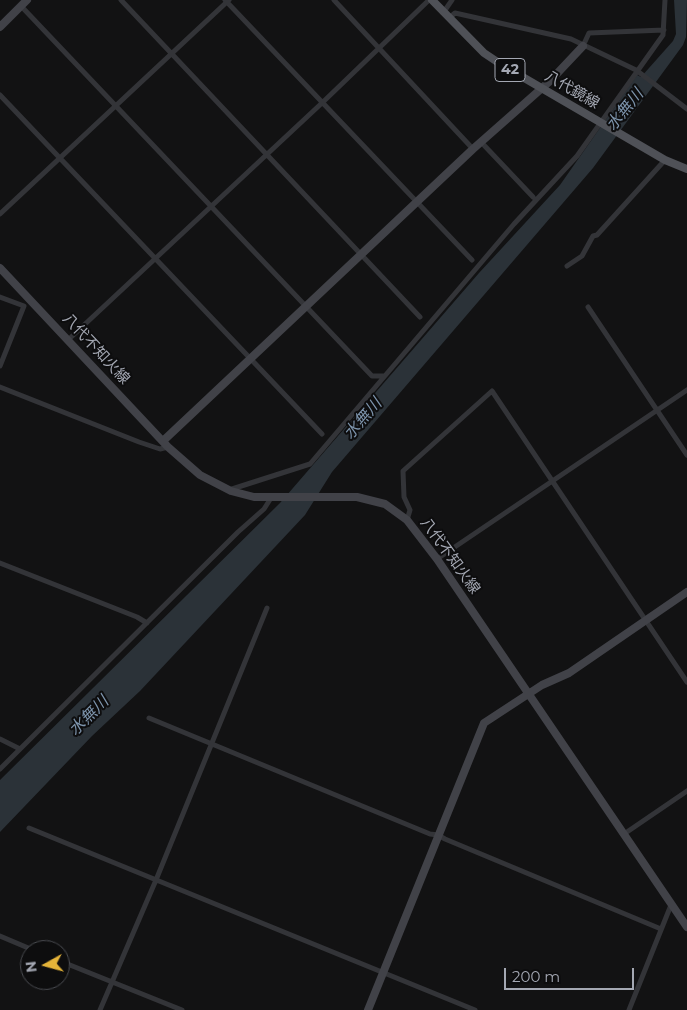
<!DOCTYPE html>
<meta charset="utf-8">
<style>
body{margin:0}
#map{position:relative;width:687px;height:1010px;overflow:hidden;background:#121213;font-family:Montserrat,sans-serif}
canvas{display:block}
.north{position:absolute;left:20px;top:940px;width:50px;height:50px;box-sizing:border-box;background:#0d0d0e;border:1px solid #494b50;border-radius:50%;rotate:263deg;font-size:14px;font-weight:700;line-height:20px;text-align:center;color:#a4a8b3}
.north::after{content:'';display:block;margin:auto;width:18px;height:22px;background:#e4b339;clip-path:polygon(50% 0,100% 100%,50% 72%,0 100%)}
.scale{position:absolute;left:504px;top:968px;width:130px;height:22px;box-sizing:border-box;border:2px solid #a4a8b3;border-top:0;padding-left:6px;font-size:15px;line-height:18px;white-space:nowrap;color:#a4a8b3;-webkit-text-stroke:4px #0d0d0e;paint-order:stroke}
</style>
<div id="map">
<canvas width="687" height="1010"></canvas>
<div class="north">N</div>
<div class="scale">200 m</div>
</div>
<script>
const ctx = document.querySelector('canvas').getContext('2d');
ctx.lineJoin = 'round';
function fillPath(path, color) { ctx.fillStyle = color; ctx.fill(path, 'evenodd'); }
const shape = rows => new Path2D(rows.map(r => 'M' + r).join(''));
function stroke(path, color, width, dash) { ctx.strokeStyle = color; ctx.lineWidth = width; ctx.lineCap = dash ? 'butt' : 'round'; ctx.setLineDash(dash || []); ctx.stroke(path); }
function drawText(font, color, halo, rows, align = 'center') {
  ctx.font = font + ' Montserrat,"Noto Sans JP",sans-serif'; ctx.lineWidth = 4; ctx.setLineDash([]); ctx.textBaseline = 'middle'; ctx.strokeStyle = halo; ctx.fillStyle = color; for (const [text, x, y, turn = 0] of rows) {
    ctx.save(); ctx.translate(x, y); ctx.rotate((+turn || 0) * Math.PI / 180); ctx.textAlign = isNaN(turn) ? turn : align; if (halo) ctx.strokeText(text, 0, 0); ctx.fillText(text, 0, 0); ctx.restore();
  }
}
fillPath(shape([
 [674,0,687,0,686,37,683,45,593,168,332,472,305,515,140,691,92,736,0,832,0,780,280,503,479,273,560,185,637,75,641,77,673,41,676,34]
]), '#2b3238');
stroke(shape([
 [121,0,420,317],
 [225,0,472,260],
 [334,0,473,149],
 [21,6,372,376,384,376],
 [443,13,452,0],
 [449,18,455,13,571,39,636,70,687,109],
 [583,46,589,33,664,30],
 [0,95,322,434],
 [481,142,533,197],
 [0,214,229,0],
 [567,266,582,256,593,236,597,235,665,160],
 [0,297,24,306,0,366],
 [588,307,687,455],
 [68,340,323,102,429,0],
 [0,387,139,442,160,449,168,447],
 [231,491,232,489,310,464,514,224,577,156,663,35,665,0],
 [407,520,410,510,404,497,403,471,492,391,687,682],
 [437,559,687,390],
 [0,563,137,617,147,623],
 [149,718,430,834,438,835,445,839,661,929],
 [0,739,20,749],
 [0,769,238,532,264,509,271,498],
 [29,828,475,1010],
 [624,834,687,791],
 [0,936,33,950],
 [60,961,182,1010],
 [100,1010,156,880,267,608],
 [629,1010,671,905]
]), '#333438', 5);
stroke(shape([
 [0,27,27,0],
 [0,268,168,447,200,475,231,491,254,497,357,497,385,504,407,520,437,559,687,927],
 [163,441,473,149,550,81,583,46],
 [368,1010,484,723,542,685,569,673,687,592]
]), '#414248', 8);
stroke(shape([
 [432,0,484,53,502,65,665,160,687,169]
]), '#4f5157', 8);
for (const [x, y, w] of [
 [510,70,30]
]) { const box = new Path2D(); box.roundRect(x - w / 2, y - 11.5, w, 23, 4); ctx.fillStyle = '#0d0d0e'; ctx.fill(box); stroke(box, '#a4a8b3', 1); }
drawText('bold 14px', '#a4a8b3', null, [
 ["42",510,70]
]);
drawText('15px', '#a4a8b3', '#0d0d0e', [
 ["八代鏡線",572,90,30],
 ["八代不知火線",96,349,47],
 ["八代不知火線",450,556,54]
]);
drawText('italic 16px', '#7d94ac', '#0d0d0e', [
 ["水無川",625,110,-51],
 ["水無川",363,419,-49],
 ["水無川",89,716,-45]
]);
</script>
